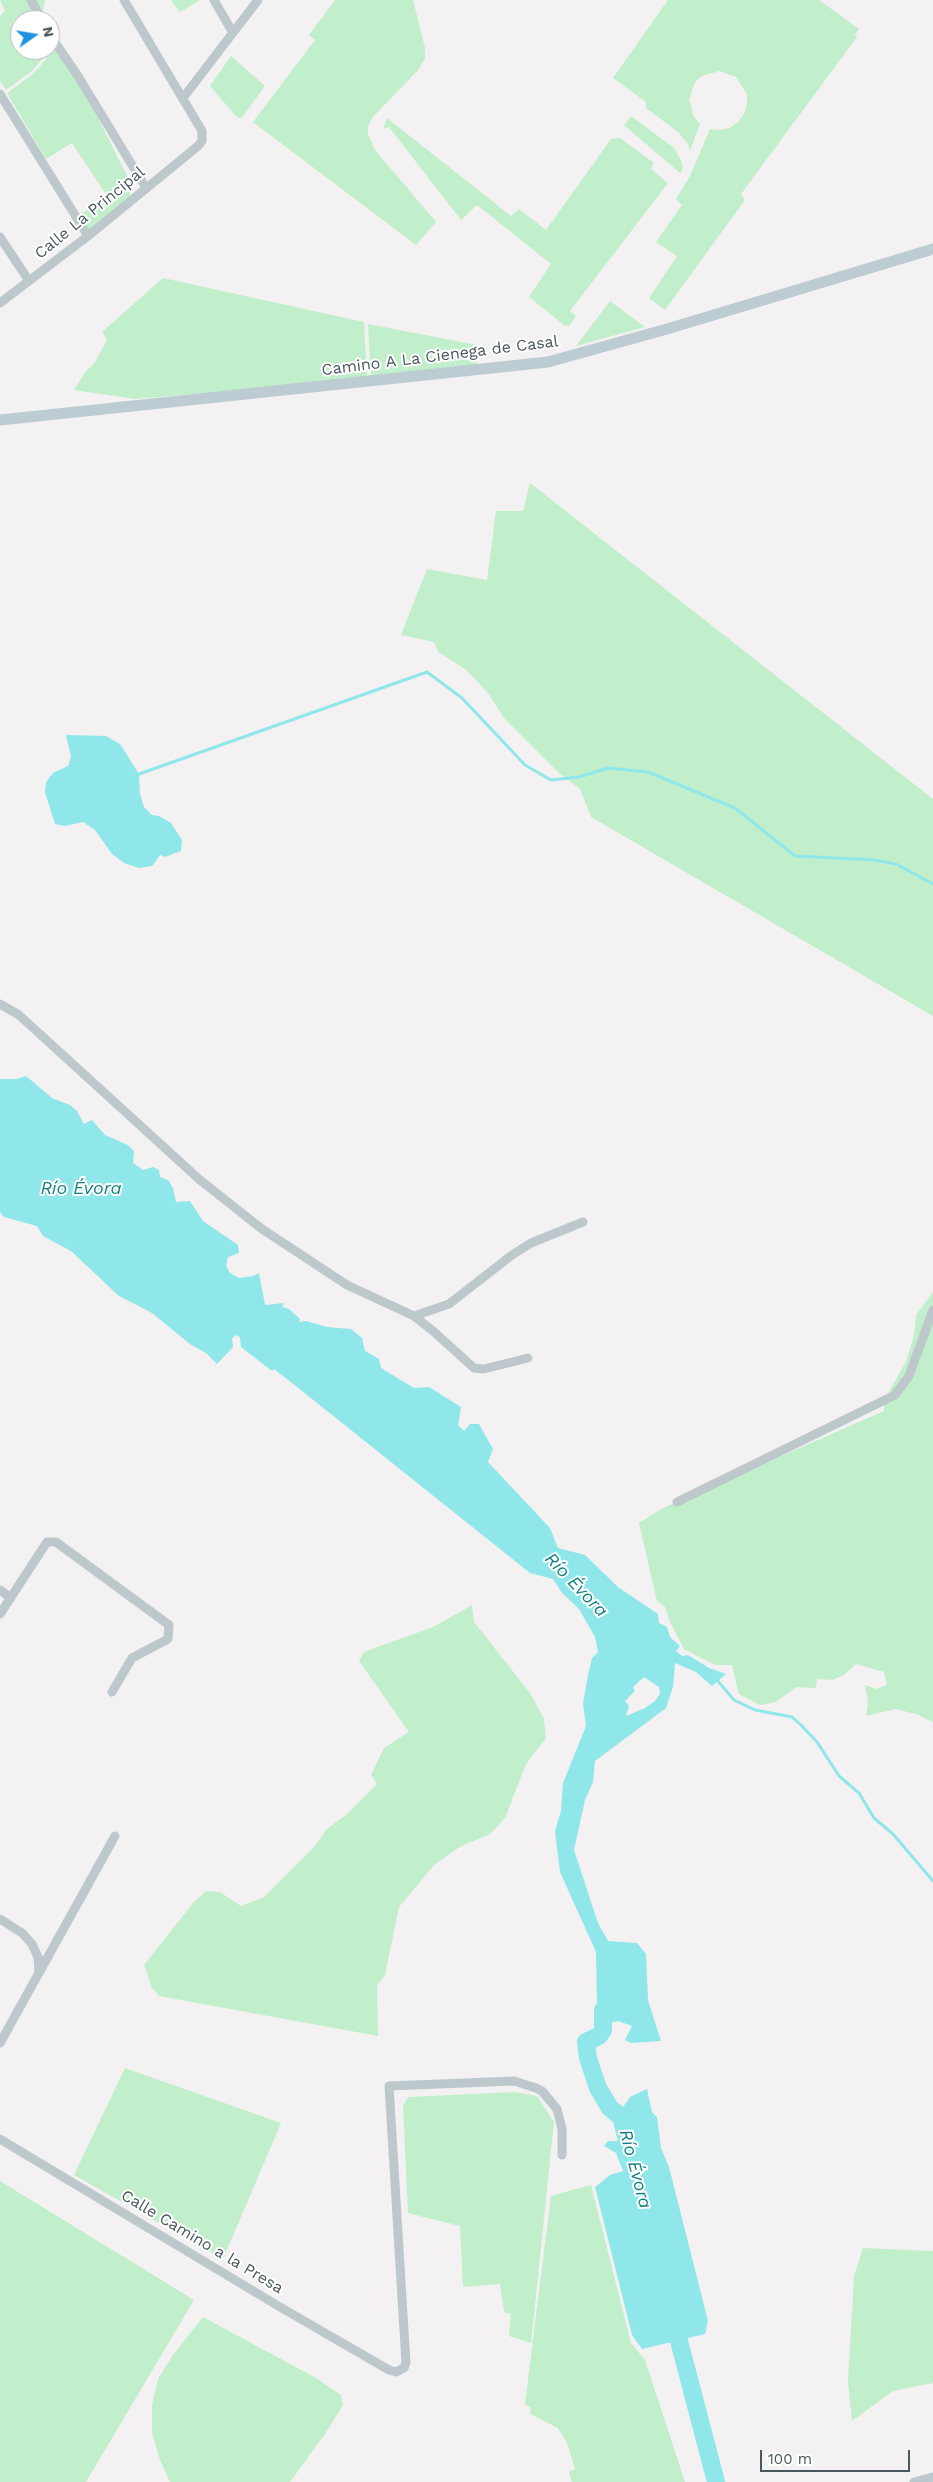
<!DOCTYPE html>
<meta charset="utf-8">
<style>
body{margin:0}
#map{position:relative;width:933px;height:2482px;overflow:hidden;background:#f3f1f1;font-family:"Work Sans",sans-serif}
canvas{display:block}
.north{position:absolute;left:10px;top:10px;width:50px;height:50px;box-sizing:border-box;background:#fff;border:1px solid #b6bcbf;border-radius:50%;rotate:77deg;font-size:14px;font-weight:700;line-height:20px;text-align:center;color:#49585e}
.north::after{content:'';display:block;margin:auto;width:18px;height:22px;background:#1e94e0;clip-path:polygon(50% 0,100% 100%,50% 72%,0 100%)}
.scale{position:absolute;left:760px;top:2450px;width:150px;height:22px;box-sizing:border-box;border:2px solid #49585e;border-top:0;padding-left:6px;font-size:15px;line-height:18px;white-space:nowrap;color:#49585e;-webkit-text-stroke:4px #fff;paint-order:stroke}
</style>
<div id="map">
<canvas width="933" height="2482"></canvas>
<div class="north">N</div>
<div class="scale">100 m</div>
</div>
<script>
const ctx = document.querySelector('canvas').getContext('2d');
ctx.lineJoin = 'round';
function fillPath(path, color) { ctx.fillStyle = color; ctx.fill(path, 'evenodd'); }
const shape = rows => new Path2D(rows.map(r => 'M' + r).join(''));
function stroke(path, color, width, dash) { ctx.strokeStyle = color; ctx.lineWidth = width; ctx.lineCap = dash ? 'butt' : 'round'; ctx.setLineDash(dash || []); ctx.stroke(path); }
function drawText(font, color, halo, rows, align = 'center') {
  ctx.font = font + ' "Work Sans",sans-serif'; ctx.lineWidth = 4; ctx.setLineDash([]); ctx.textBaseline = 'middle'; ctx.strokeStyle = halo; ctx.fillStyle = color; for (const [text, x, y, turn = 0] of rows) {
    ctx.save(); ctx.translate(x, y); ctx.rotate((+turn || 0) * Math.PI / 180); ctx.textAlign = isNaN(turn) ? turn : align; if (halo) ctx.strokeText(text, 0, 0); ctx.fillText(text, 0, 0); ctx.restore();
  }
}
fillPath(shape([
 [0,0,45,0,41,20,20,20,20,50,50,50,32,71,6,90,0,81,0,16,5,11],
 [171,0,200,0,180,12],
 [335,0,413,0,425,48,425,58,419,69,373,117,368,126,368,134,375,150,436,222,416,245,253,122,315,40,309,35],
 [668,0,819,0,859,29,855,35,857,37,741,194,745,200,665,310,649,298,677,256,656,242,682,205,676,199,690,176,710,129,720,130,730,128,738,122,744,114,747,104,747,94,736,77,719,71,702,76,695,82,689,99,694,117,700,124,690,151,688,144,678,132,646,108,646,102,613,78],
 [55,49,76,74,130,182,130,197,89,230,79,215,108,197,72,143,46,159,7,93,33,74],
 [231,56,265,86,241,119,235,115,210,86],
 [631,116,674,148,681,160,683,168,680,173,624,125],
 [387,118,511,216,519,209,546,230,611,139,620,138,654,163,651,169,668,183,570,311,576,316,569,326,564,325,529,297,551,264,477,205,461,220,389,127,383,129],
 [163,278,364,322,367,379,135,399,74,390,84,374,95,362,107,340,102,332],
 [610,301,645,327,576,346],
 [368,324,477,345,477,369,371,379],
 [530,483,933,799,933,1016,591,817,580,789,559,773,504,718,488,693,465,669,438,652,434,642,401,635,427,569,487,580,496,511,523,511],
 [933,1292,933,1722,916,1714,895,1709,866,1716,868,1701,865,1685,876,1689,887,1685,884,1672,856,1664,844,1675,832,1680,817,1679,816,1688,796,1687,776,1702,760,1705,739,1694,732,1665,715,1665,684,1649,670,1622,665,1607,657,1601,639,1523,663,1508,884,1411,884,1400,906,1362,914,1335,916,1315],
 [472,1605,474,1622,530,1693,544,1719,546,1738,526,1764,505,1818,490,1834,461,1846,434,1865,399,1907,385,1975,377,1985,378,2036,159,1996,152,1988,144,1965,193,1903,206,1891,220,1892,241,1906,264,1897,314,1847,327,1829,347,1814,377,1784,371,1775,384,1748,409,1732,359,1661,364,1652,433,1627],
 [125,2068,281,2123,223,2259,74,2175],
 [515,2092,537,2096,554,2122,531,2343,509,2336,511,2314,504,2312,500,2284,463,2287,460,2226,408,2213,403,2106,406,2100,409,2097],
 [0,2181,194,2300,86,2482,0,2482],
 [591,2185,631,2343,645,2360,685,2482,572,2482,569,2472,575,2469,567,2443,558,2428,530,2414,531,2408,525,2404,551,2196],
 [863,2248,933,2251,933,2383,893,2391,852,2421,848,2382,854,2276],
 [203,2317,316,2378,341,2395,343,2405,325,2434,290,2482,170,2482,160,2460,152,2433,152,2405,158,2379,173,2355]
]), '#c1efcb');
fillPath(shape([
 [66,735,106,736,120,744,139,774,140,794,144,807,152,815,159,816,171,823,182,840,181,851,165,857,160,855,152,866,139,868,124,863,112,854,95,830,83,822,65,826,55,824,45,792,46,782,53,773,68,766,71,757],
 [26,1076,52,1098,70,1105,77,1111,84,1124,92,1120,105,1135,128,1145,134,1151,133,1163,143,1170,153,1167,159,1170,160,1177,168,1180,173,1188,176,1202,190,1201,203,1221,238,1245,239,1253,228,1257,226,1266,230,1273,239,1278,253,1276,259,1273,265,1305,284,1303,282,1307,289,1309,300,1319,299,1322,306,1321,327,1327,351,1329,362,1338,365,1351,379,1359,381,1368,414,1388,429,1387,461,1407,458,1425,464,1431,470,1424,479,1424,493,1449,488,1462,550,1528,558,1548,585,1555,618,1587,658,1614,659,1623,667,1627,670,1637,680,1646,676,1651,682,1656,688,1655,709,1668,726,1674,712,1686,696,1672,675,1663,673,1687,666,1708,595,1761,593,1782,585,1800,574,1850,598,1923,608,1941,637,1943,646,1954,648,2000,661,2041,631,2043,625,2040,632,2026,618,2021,610,2023,604,2019,597,2007,596,1952,560,1872,555,1831,561,1811,563,1783,586,1726,583,1704,588,1675,592,1658,598,1652,595,1637,579,1609,562,1593,553,1579,530,1573,287,1379,274,1369,272,1371,241,1347,240,1337,235,1335,232,1339,233,1347,217,1364,206,1353,190,1344,152,1313,119,1296,71,1251,43,1236,37,1226,4,1217,0,1212,0,1079,16,1079],
 [644,1677,659,1687,660,1694,655,1701,645,1708,626,1716,629,1706,625,1701,635,1691,633,1687],
 [647,2089,652,2112,657,2117,661,2148,669,2167,708,2321,705,2334,642,2349,632,2335,595,2187,610,2175,623,2171,616,2153,604,2146,608,2141,618,2141,615,2119,630,2097]
]), '#8fe7ea');
stroke(shape([
 [139,774,427,672,462,698,525,765,551,780,579,777,608,768,648,772,735,808,795,856,875,860,896,864,933,884],
 [717,1680,734,1700,755,1710,792,1717,801,1725,817,1742,839,1776,859,1793,874,1818,893,1834,933,1881]
]), '#8fe7ea', 3);
stroke(shape([
 [617,2000,603,2010,603,2030,599,2036,586,2042,588,2058,598,2088,610,2108,621,2117,626,2136],
 [673,2318,716,2482]
]), '#8fe7ea', 18);
stroke(shape([
 [31,0,42,20],
 [214,0,233,33],
 [50,35,78,76,146,188],
 [0,94,88,236],
 [183,98,258,0],
 [0,237,29,281],
 [0,303,88,236,198,146,202,141,202,131,124,0],
 [0,1004,19,1015,200,1180,262,1229,347,1285,414,1316,433,1331,474,1368,484,1369,528,1358],
 [414,1316,449,1304,512,1255,531,1243,583,1222],
 [677,1502,895,1395,909,1376,933,1310],
 [0,1590,11,1598],
 [0,1614,47,1542,56,1542,169,1625,168,1639,132,1658,112,1692],
 [0,1919,22,1933,32,1944,38,1957,39,1972],
 [0,2043,115,1836],
 [0,2139,280,2307,389,2370,396,2372,404,2368,406,2363,389,2086,514,2081,536,2088,542,2091,557,2109,562,2129,562,2155],
 [914,2482,933,2477]
]), '#bdc8cd', 9);
stroke(shape([
 [0,420,548,362,667,329,933,249]
]), '#bdcbd2', 11);
drawText('16px', '#49585e', '#fff', [
 ["Calle La Principal",90,213,-39],
 ["Camino A La Cienega de Casal",440,356,-7],
 ["Calle Camino a la Presa",202,2242,31]
]);
drawText('italic 18px', '#107f84', '#fff', [
 ["Río Évora",81,1189],
 ["Río Évora",576,1585,46],
 ["Río Évora",635,2169,75]
]);
</script>
